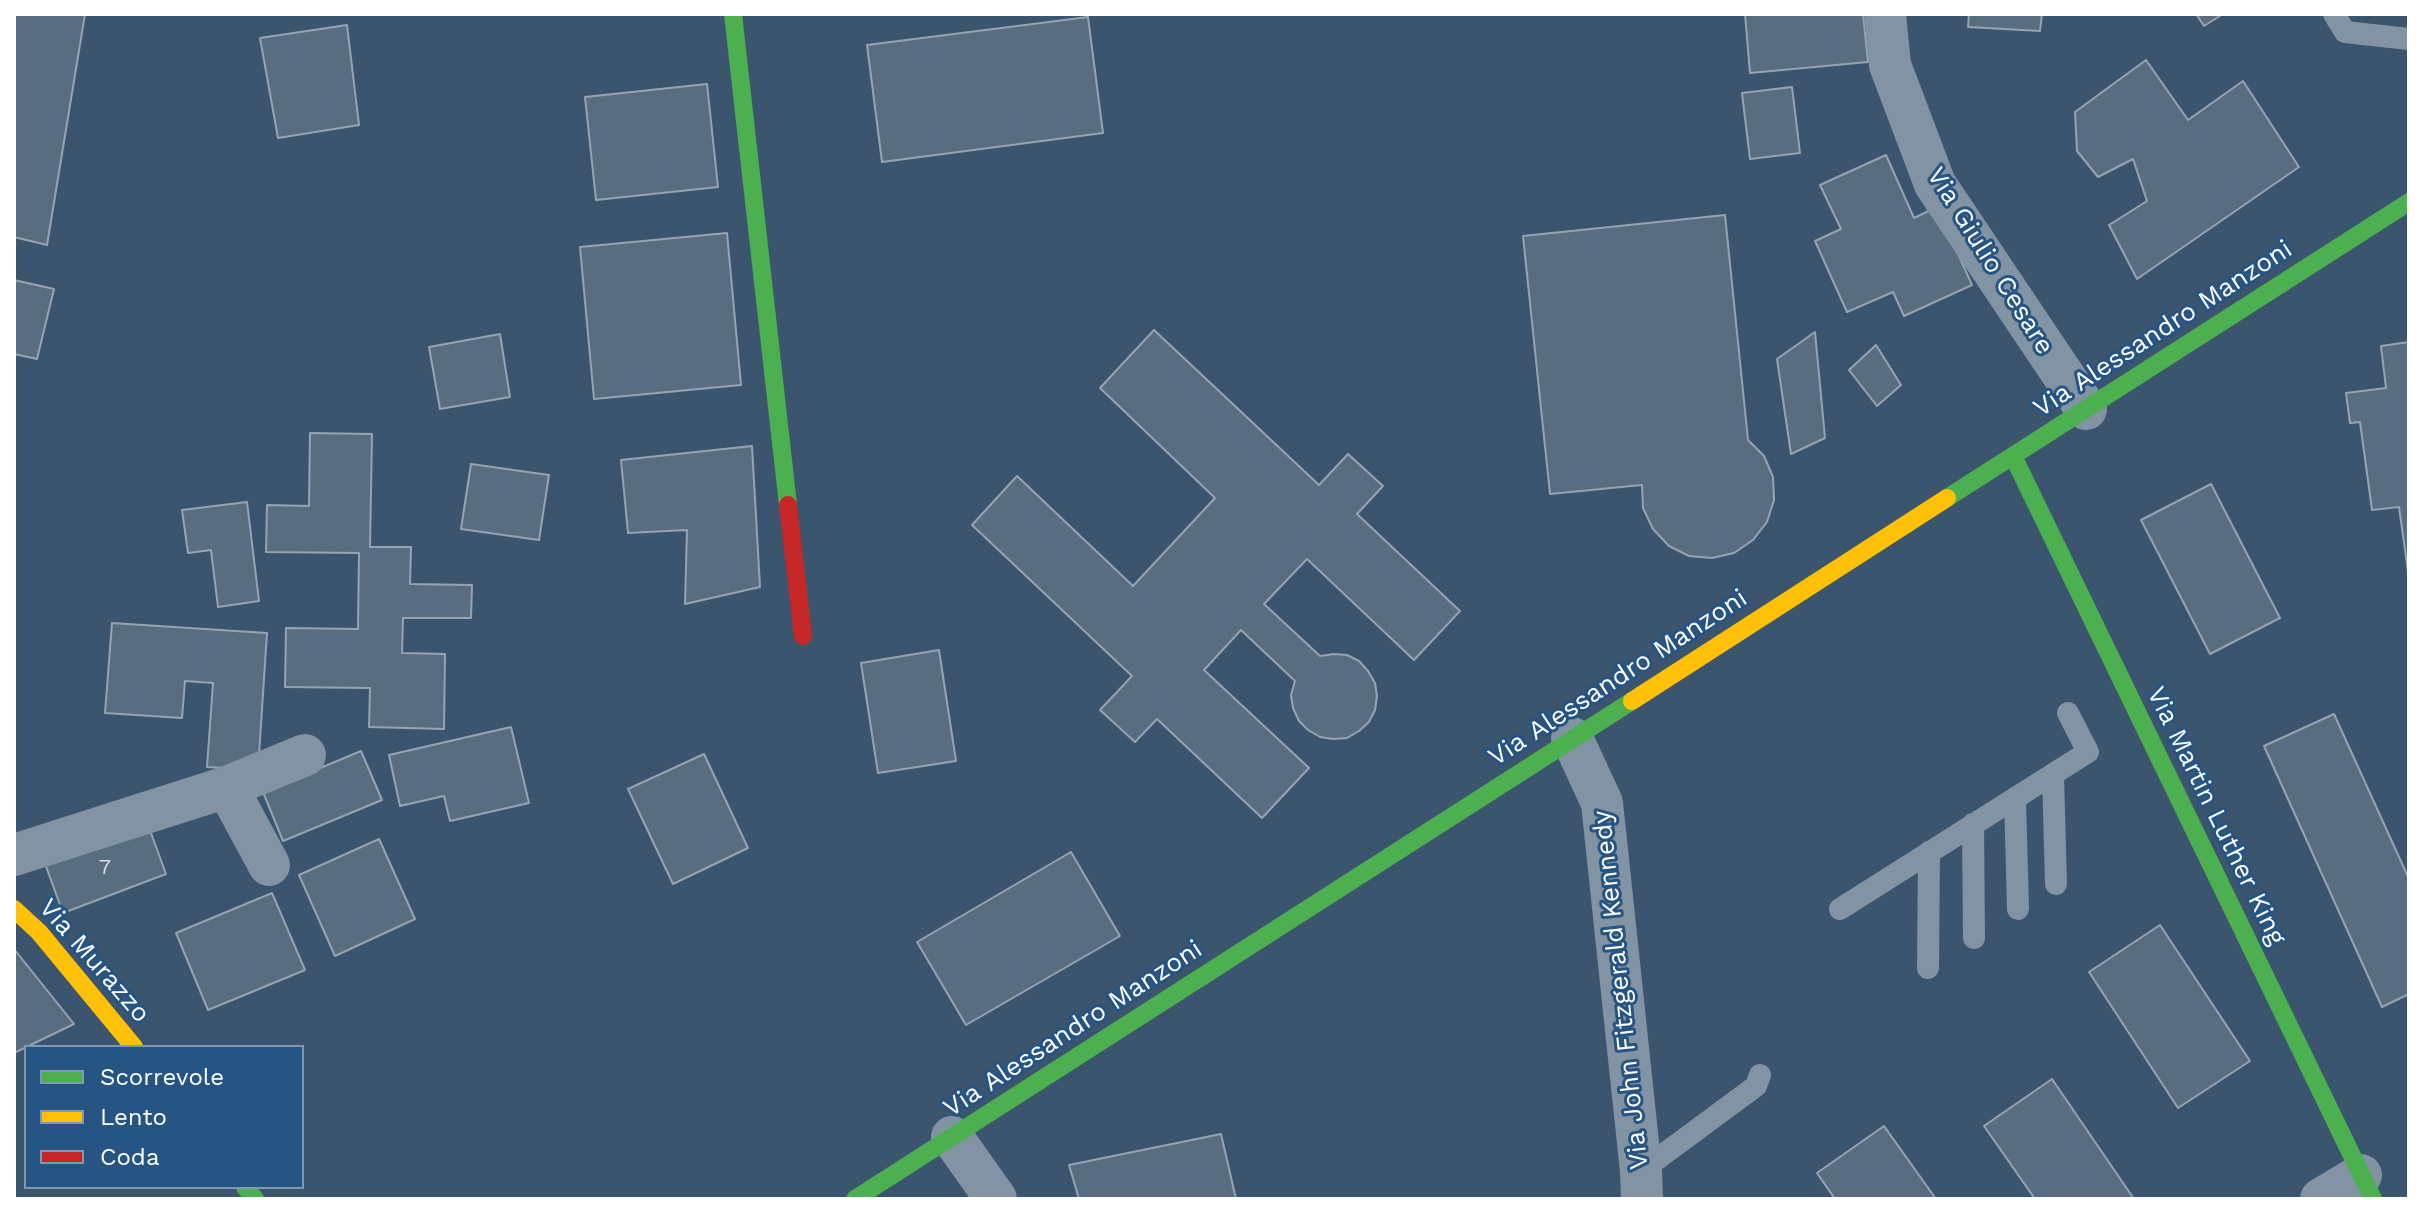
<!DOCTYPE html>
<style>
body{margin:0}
#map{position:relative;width:2423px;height:1213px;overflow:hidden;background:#3c556e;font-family:"Work Sans",sans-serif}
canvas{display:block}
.frame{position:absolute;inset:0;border:16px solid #fff;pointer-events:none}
.legend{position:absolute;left:24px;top:1045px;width:280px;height:144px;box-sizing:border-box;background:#265584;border:2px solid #7d99b5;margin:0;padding:10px 14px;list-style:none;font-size:24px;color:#fff}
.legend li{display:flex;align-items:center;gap:16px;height:40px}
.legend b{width:40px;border:2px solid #7d99b5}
</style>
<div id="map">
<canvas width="2423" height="1213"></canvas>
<div class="frame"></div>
<ul class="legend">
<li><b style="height:10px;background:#4caf50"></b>Scorrevole</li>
<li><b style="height:10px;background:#ffc107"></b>Lento</li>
<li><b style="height:10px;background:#c62828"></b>Coda</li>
</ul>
</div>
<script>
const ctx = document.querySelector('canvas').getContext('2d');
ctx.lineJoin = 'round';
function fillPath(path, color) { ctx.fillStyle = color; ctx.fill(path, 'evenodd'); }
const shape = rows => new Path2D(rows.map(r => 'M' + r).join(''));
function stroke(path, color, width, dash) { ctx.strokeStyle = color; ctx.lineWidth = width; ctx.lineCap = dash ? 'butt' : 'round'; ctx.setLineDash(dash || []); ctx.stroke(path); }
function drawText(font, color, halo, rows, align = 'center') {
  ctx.font = font + ' "Work Sans",sans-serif'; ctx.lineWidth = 6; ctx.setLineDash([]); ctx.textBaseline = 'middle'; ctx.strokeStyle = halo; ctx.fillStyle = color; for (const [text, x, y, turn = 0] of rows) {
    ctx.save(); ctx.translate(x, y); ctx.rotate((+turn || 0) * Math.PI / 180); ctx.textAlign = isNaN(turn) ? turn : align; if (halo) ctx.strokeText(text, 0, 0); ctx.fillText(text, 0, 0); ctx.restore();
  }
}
const building = shape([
 [14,14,85,14,47,245,14,237,14,14],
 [1745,14,1863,14,1868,62,1750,73,1745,14],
 [1969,14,2042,14,2040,31,1968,27,1969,14],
 [2196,14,2223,14,2204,26,2196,14],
 [1088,17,1103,133,882,162,867,45,1088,17],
 [347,25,359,125,278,138,260,38,347,25],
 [2146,60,2188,120,2243,81,2299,167,2137,279,2109,225,2147,201,2133,159,2098,177,2077,151,2075,112,2146,60],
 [707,84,718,187,596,200,585,97,707,84],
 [1792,87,1800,153,1750,159,1742,93,1792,87],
 [1886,155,1914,218,1937,207,1972,285,1904,316,1893,292,1847,312,1815,241,1841,229,1820,185,1886,155],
 [1725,215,1748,440,1764,456,1773,477,1774,500,1767,522,1753,540,1734,553,1712,558,1689,556,1669,546,1653,529,1643,508,1642,485,1550,494,1523,236,1725,215],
 [727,233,741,385,594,399,580,247,727,233],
 [14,280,54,289,37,359,14,354,14,280],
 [1154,330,1319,485,1348,454,1383,486,1357,514,1460,611,1414,660,1307,559,1264,604,1320,656,1334,654,1347,655,1359,661,1368,671,1375,683,1377,696,1375,710,1369,722,1359,731,1347,738,1333,739,1320,737,1308,730,1299,721,1293,708,1291,695,1295,681,1241,630,1204,670,1309,768,1262,818,1157,719,1135,742,1100,710,1132,676,972,525,1017,476,1133,586,1215,498,1100,388,1154,330],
 [1815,332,1825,438,1791,454,1777,359,1815,332],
 [500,334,510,397,440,409,429,347,500,334],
 [2409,342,2409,579,2399,507,2372,510,2360,422,2350,423,2346,393,2386,388,2381,346,2409,342],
 [1876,345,1901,385,1877,406,1849,370,1876,345],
 [310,433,372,434,370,547,411,547,410,584,472,585,471,618,403,618,402,653,445,654,444,729,369,727,370,688,285,687,286,628,358,629,359,553,266,552,267,505,309,506,310,433],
 [752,446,760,587,685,604,687,530,628,533,621,460,752,446],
 [471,464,549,475,539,540,461,529,471,464],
 [2211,484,2280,618,2210,654,2141,520,2211,484],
 [247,502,259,601,218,607,211,550,188,553,182,510,247,502],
 [112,623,267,633,258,770,207,767,213,683,185,681,182,718,105,713,112,623],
 [939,650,956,761,878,773,861,663,939,650],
 [2334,714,2409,879,2409,994,2382,1007,2264,746,2334,714],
 [511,727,529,803,450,821,444,796,400,806,389,755,511,727],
 [361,751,382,800,283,841,263,792,361,751],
 [704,754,748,848,673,884,628,789,704,754],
 [147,822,166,874,63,913,44,861,147,822],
 [379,839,415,919,335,956,299,875,379,839],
 [1071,852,1120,936,966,1025,917,942,1071,852],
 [272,893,305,970,208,1010,176,933,272,893],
 [2160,925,2250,1061,2178,1108,2089,972,2160,925],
 [14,949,74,1024,14,1053,14,949],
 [2052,1079,2134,1199,2035,1199,1984,1126,2052,1079],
 [1884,1126,1936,1199,1835,1199,1817,1173,1884,1126],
 [1221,1134,1236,1199,1079,1199,1069,1165,1221,1134]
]);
fillPath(building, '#596d80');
stroke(building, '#95a4b2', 2);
stroke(shape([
 [2334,14,2345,32,2409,39],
 [2053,774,2056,884],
 [2015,798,2018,909],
 [1973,824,1974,938],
 [1840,909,2088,752,2068,713],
 [1928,968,1929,852],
 [1641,1171,1756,1086,1760,1075]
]), '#8293a4', 22);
stroke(shape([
 [1885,14,1890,65,1935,184,2086,409],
 [1572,738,1602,803,1641,1171,1642,1199],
 [227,787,269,865],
 [14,855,227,787,305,755],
 [952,1137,996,1199],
 [2321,1199,2361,1175]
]), '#8293a4', 42);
stroke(shape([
 [733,14,788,505],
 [2013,456,2373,1199],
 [1947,498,2409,202],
 [245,1187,255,1199],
 [855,1199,1632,701]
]), '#4caf50', 18);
stroke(shape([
 [1632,701,1947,498],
 [14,909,39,932,134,1047]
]), '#ffc107', 18);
stroke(shape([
 [788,505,803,636]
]), '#c62828', 18);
drawText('22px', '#d6dadf', null, [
 ["7",105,868]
]);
drawText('26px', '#fff', '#265584', [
 ["Via Giulio Cesare",1990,261,58],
 ["Via Alessandro Manzoni",2163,329,-33],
 ["Via Alessandro Manzoni",1618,678,-33],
 ["Via Martin Luther King",2216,816,64],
 ["Via Murazzo",94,961,49],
 ["Via John Fitzgerald Kennedy",1621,990,-96],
 ["Via Alessandro Manzoni",1073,1029,-33]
]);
</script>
